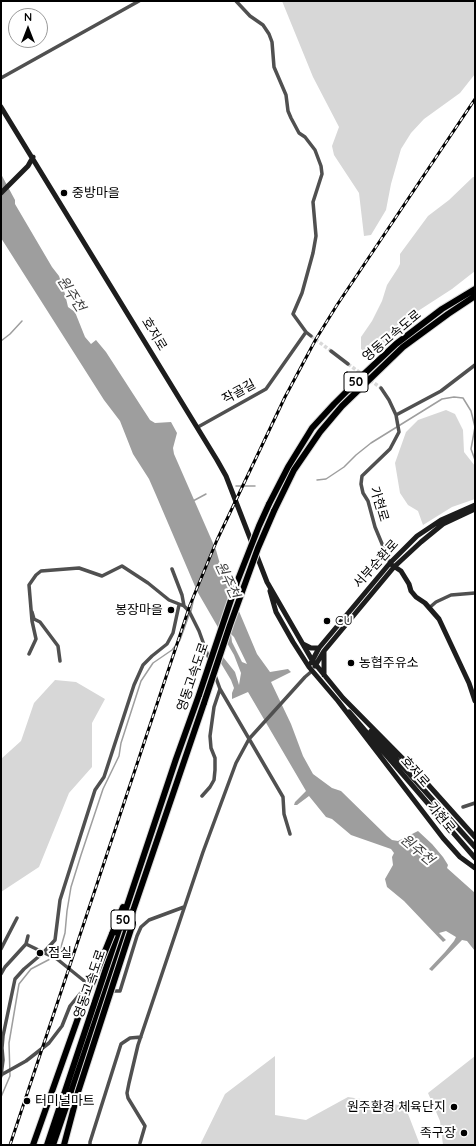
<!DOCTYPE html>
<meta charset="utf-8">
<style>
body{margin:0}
#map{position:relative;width:476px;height:1146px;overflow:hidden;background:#fff;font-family:Quicksand,sans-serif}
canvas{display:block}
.frame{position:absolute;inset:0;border:2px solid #000;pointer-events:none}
.north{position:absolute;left:8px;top:8px;width:40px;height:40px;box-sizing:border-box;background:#fff;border:1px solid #999;border-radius:50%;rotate:0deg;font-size:11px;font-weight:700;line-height:16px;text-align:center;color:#000}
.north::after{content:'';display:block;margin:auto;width:14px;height:18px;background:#000;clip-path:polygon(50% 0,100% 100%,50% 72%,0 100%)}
</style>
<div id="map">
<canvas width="476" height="1146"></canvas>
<div class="frame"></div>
<div class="north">N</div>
</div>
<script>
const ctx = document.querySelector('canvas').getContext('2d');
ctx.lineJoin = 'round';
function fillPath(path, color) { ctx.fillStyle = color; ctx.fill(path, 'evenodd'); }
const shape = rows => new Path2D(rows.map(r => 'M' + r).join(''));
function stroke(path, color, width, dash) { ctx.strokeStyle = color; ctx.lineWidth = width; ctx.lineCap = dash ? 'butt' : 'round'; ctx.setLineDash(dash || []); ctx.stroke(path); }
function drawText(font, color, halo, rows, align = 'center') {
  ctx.font = font + ' Quicksand,"Noto Sans KR",sans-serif'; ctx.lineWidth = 4; ctx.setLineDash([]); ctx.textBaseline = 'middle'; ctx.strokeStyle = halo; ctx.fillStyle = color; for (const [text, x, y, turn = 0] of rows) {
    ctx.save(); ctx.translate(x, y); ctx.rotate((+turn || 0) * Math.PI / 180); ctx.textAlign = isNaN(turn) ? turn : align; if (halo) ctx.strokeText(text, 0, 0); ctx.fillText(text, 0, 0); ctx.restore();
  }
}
fillPath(shape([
 [282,1,475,1,475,74,460,93,424,119,411,133,401,149,391,184,386,210,371,235,364,236,359,193,334,155,332,146,339,127,313,77],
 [473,177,475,177,475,271,452,289,418,311,400,327,380,348,370,355,361,349,361,337,372,321,382,301,387,285,398,268,400,264,400,254,428,216,449,200],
 [446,410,455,414,463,430,464,452,475,466,475,499,452,507,423,525,418,511,408,505,400,493,395,463,406,432,418,420],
 [55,680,76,682,105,699,92,723,92,767,69,793,39,867,1,892,1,759,21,741,34,703],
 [275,1056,275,1115,306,1120,348,1097,405,1106,420,1145,200,1145,225,1094],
 [475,1056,475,1145,443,1145,440,1121,428,1093]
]), '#d7d7d7');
fillPath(shape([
 [1,174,15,200,15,204,52,267,59,276,65,294,68,307,75,312,85,337,91,344,96,340,106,352,150,420,155,423,171,422,177,433,173,448,174,454,216,550,222,571,257,654,270,672,288,669,291,672,271,682,291,724,303,756,313,774,332,788,341,791,387,836,392,840,398,841,418,831,432,844,443,857,448,865,447,868,475,893,475,951,467,941,462,940,432,971,429,969,445,952,454,941,456,937,446,931,439,933,446,940,443,942,404,901,387,887,385,879,393,865,392,857,394,853,391,849,351,835,332,819,326,817,309,796,297,805,294,805,295,802,306,791,248,692,232,699,232,693,234,688,231,680,213,650,223,657,235,672,239,685,241,673,234,655,197,591,156,495,149,479,133,454,120,421,104,400,1,238],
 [231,634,234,637,247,664,242,662,232,642]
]), '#9e9e9e');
stroke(shape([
 [1,341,10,334,22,321],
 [317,480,326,479,344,467,356,455,371,443,442,399,454,397,463,398,471,411,475,427,471,449,475,460],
 [236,486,255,486],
 [193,501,206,494],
 [191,611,196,588],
 [1,1097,10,1076,9,1043,19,984,31,969,52,958,61,947,65,933,67,911,71,887,81,855,103,789,119,756,121,743,141,681,153,663,172,650,180,640,189,615]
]), '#9e9e9e', 1.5);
stroke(shape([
 [311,336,331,351],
 [348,364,381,388]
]), '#d9d9d9', 3.5, [3.5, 2]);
const highway = shape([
 [269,504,288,467,312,428,334,404,363,375,396,344,442,309,475,289],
 [274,511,294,470,320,432,342,406,403,347,448,314,475,296],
 [112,934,123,907],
 [47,1145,176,759,199,695],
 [53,1145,204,703]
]);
stroke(highway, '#dbdbdb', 8);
stroke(shape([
 [236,1,250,16,263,25,269,34,272,42,274,67,286,95,288,111,291,118,299,133,305,137,315,150,321,166,322,174,313,202,316,236,313,253,302,293,293,314,306,332],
 [1,78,139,1],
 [331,351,348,364],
 [381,388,389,400,396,415,399,432,390,449,362,476,361,484,363,493,368,501,375,527,390,563],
 [396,415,441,391,475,365],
 [198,427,266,389,306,332,311,336],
 [172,569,182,595,184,606],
 [429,608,436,602,451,595,475,593],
 [32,612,34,619,40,622,58,646,60,661],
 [29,654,36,639,32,621,29,585,36,575,41,571,79,568,102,576,122,566,148,583,169,600,184,606,189,611,199,631,220,689,283,797,284,814,290,834],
 [202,796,210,787,214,780,215,770,215,758,211,748,210,736,214,707,220,689],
 [463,807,475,803],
 [26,944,57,959,88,984],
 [1,949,17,918],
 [1,974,5,967,26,944,28,936],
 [112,991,120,991,137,936,141,927,149,920,184,907],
 [1,1075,26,1061,49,1043,62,1026,70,1006,88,984,91,985],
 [1,1076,3,1060,2,1048,3,1036,15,979,24,969,44,952,55,940,60,900,95,790,104,777,134,685,143,665,152,656,167,644,173,633,179,605],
 [140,1143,145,1126,128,1098,127,1093,129,1083,138,1045,203,852,236,763,249,739,305,677,312,671],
 [90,1145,90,1142,121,1044,130,1038,141,1037]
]), '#505050', 3.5);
stroke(shape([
 [1,107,217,460,226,476,267,582,312,660,343,698,424,780,475,837],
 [1,193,28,166,33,157],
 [392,565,401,571,409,584,411,591,416,597,425,603,439,619,469,683,475,701],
 [270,591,276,612,293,642,309,667,338,701,443,838,460,857,475,868],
 [303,644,311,648,319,648],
 [324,652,324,675],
 [311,663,319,648,390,563,417,536,441,520,475,505],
 [315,666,324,651,394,567,421,542,443,524,475,509],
 [349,712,475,858],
 [371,731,475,847]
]), '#1d1d1d', 5);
stroke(highway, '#000', 6);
const rail = shape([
 [10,1145,190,605,217,540,285,397,316,339,337,305,475,99]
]);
stroke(rail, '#000', 3);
stroke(rail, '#fff', 1.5, [4.5]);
const highwayBridge = shape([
 [199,695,237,582,259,526,269,504],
 [204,703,230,625,258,548,274,511],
 [33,1145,78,1018,112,934],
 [64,1145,78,1092,133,923]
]);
stroke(highwayBridge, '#dbdbdb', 8, []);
stroke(highwayBridge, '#000', 6);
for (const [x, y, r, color] of [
 [64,193,4,"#000"],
 [171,610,4,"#000"],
 [327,621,4,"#000"],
 [351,663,4,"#000"],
 [40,953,4,"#000"],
 [27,1101,4,"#000"],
 [454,1107,4,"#000"],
 [464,1133,4,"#000"]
]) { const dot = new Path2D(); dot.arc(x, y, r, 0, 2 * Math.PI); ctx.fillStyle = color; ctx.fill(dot); stroke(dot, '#fff', 1.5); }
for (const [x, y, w] of [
 [356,382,24],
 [123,920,24]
]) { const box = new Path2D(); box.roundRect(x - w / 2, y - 10, w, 20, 3); ctx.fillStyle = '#fff'; ctx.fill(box); stroke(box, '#000', 1); }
drawText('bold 12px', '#000', null, [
 ["50",356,382],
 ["50",123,920]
]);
drawText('13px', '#000', '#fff', [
 ["중방마을",72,193],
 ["봉장마을",163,610,"right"],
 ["CU",335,621],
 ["농협주유소",359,663],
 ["점실",48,953],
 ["터미널마트",35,1101],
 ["원주환경 체육단지",446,1107,"right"],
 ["족구장",456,1133,"right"]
], 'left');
drawText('13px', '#000', '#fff', [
 ["호저로",154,334,59],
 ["영동고속도로",392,336,-40],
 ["작골길",239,392,-29],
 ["가현로",379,504,73],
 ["서부순환로",376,564,-48],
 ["영동고속도로",193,677,-71],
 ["호저로",415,772,49],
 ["가현로",441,818,51],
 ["영동고속도로",90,984,-71]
]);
drawText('italic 14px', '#3f3f3f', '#fff', [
 ["원주천",71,294,57],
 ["원주천",227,580,65],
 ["원주천",417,850,40]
]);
</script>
